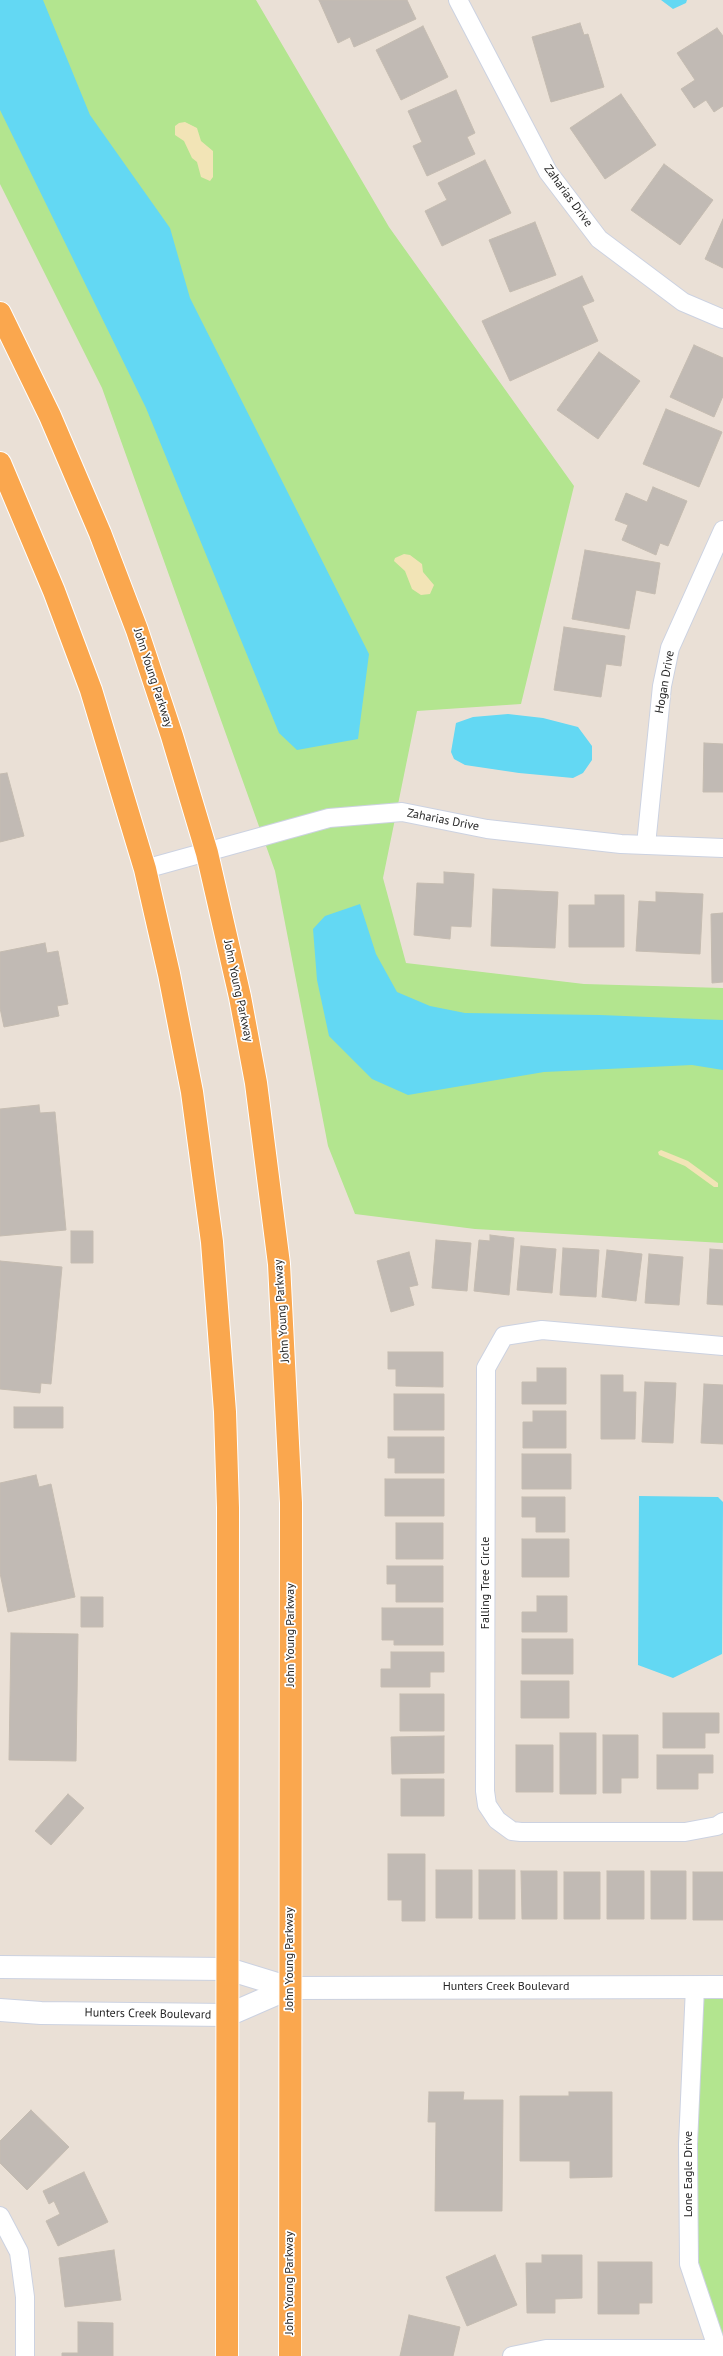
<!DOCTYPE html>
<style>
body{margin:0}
canvas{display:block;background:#eae0d6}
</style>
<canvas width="723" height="2356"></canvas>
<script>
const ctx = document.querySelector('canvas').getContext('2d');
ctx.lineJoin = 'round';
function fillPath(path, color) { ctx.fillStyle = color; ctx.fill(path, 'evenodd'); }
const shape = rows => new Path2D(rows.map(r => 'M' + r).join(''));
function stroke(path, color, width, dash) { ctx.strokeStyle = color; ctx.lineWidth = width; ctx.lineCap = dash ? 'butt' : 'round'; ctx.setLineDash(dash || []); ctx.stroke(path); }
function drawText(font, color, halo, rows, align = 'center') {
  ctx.font = font + ' "PT Sans",sans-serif'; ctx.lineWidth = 3.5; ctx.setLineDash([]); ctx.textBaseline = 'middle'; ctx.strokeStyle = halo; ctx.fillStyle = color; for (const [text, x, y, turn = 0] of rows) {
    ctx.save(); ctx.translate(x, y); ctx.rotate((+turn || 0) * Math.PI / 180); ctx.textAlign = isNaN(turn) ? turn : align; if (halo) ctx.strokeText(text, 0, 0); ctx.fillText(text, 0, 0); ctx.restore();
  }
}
fillPath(shape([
 [0,0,256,0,389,227,574,486,521,704,417,711,383,878,406,963,584,984,723,988,723,1243,475,1229,355,1214,328,1146,275,871,102,388,0,184],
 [695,1987,723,1987,723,2351,689,2264]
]), '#b3e58f');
fillPath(shape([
 [185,122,197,128,201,141,213,151,213,177,210,181,201,177,197,162,192,158,184,141,175,135,175,126,179,123],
 [404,554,410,555,422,564,423,572,434,585,430,594,421,595,412,589,405,571,394,561,395,558],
 [661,1150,688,1161,718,1183,718,1187,714,1187,685,1166,659,1155,658,1152]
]), '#f2e4b6');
fillPath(shape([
 [0,0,43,0,90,115,170,228,190,298,369,654,358,739,297,750,279,733,146,408,0,110],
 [661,0,687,0,686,3,673,9],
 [508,714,543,718,578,727,592,746,592,760,583,773,573,778,519,773,465,765,454,759,451,752,456,723,473,717],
 [360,904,376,954,397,992,430,1006,465,1013,600,1015,723,1020,723,1070,692,1065,544,1072,408,1095,372,1079,329,1036,317,980,313,929,325,916],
 [639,1496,718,1497,723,1502,722,1654,673,1678,638,1665]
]), '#63d8f3');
const building = shape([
 [319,0,407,0,416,19,354,47,350,37,338,43,319,0],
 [580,23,584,35,588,34,604,87,551,102,532,37,580,23],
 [423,26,448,77,401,100,376,50,423,26],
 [717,28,723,36,723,106,714,112,706,100,694,108,681,89,695,80,677,53,717,28],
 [456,90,475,133,467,137,475,154,427,176,413,146,422,142,408,111,456,90],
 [621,94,656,145,605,179,570,128,621,94],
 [485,160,511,213,442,246,425,211,447,200,438,183,485,160],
 [664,164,713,200,680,245,631,210,664,164],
 [723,219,723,268,705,259,723,219],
 [535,222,556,275,510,292,489,240,535,222],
 [582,276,594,301,582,306,598,341,510,381,482,321,582,276],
 [694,345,723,358,723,396,714,417,670,397,694,345],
 [599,352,640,381,598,439,557,410,599,352],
 [666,409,722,432,699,487,643,464,666,409],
 [653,487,687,501,668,546,660,543,656,555,622,540,628,525,615,520,626,493,647,502,653,487],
 [585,550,660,563,655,594,636,590,629,629,572,619,585,550],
 [564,627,625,636,621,666,606,664,601,697,554,690,564,627],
 [704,743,723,744,723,792,703,792,704,743],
 [7,773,24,836,0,842,0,774,7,773],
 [444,872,474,874,471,927,451,926,450,939,414,935,417,883,444,884,444,872],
 [493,889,558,892,555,948,491,946,493,889],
 [656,892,703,894,700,954,636,951,639,901,656,902,656,892],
 [595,895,624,895,624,947,569,947,569,905,595,905,595,895],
 [723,913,723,982,712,983,711,914,723,913],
 [45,943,47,953,58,951,68,1004,57,1006,59,1016,4,1027,0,1008,0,952,45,943],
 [39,1105,40,1113,55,1112,66,1230,0,1236,0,1109,39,1105],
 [71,1231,93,1231,93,1263,71,1263,71,1231],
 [490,1235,514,1238,509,1295,474,1291,479,1240,490,1241,490,1235],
 [436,1240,471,1243,467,1291,432,1288,436,1240],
 [521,1246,556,1249,552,1293,517,1290,521,1246],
 [563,1248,599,1250,596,1297,560,1295,563,1248],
 [710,1249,723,1250,723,1305,707,1304,710,1249],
 [607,1250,642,1254,636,1301,602,1297,607,1250],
 [409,1252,418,1285,409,1287,414,1305,391,1312,377,1261,409,1252],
 [649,1254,683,1257,679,1305,645,1303,649,1254],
 [0,1261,62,1267,51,1384,41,1383,40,1393,0,1389,0,1261],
 [388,1352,443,1352,443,1387,396,1386,396,1369,388,1369,388,1352],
 [537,1368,566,1368,566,1404,522,1404,522,1382,537,1382,537,1368],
 [601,1375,623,1375,623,1392,636,1392,635,1439,601,1439,601,1375],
 [645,1382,676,1383,673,1443,642,1442,645,1382],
 [704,1384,723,1385,723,1444,701,1443,704,1384],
 [394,1394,444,1394,444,1430,394,1430,394,1394],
 [14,1407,63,1407,63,1428,14,1428,14,1407],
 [533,1411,566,1411,566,1448,523,1448,523,1422,533,1422,533,1411],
 [388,1437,444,1437,444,1473,395,1473,395,1458,388,1458,388,1437],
 [522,1454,571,1454,571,1489,522,1489,522,1454],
 [36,1475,39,1487,51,1484,75,1597,8,1612,0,1573,0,1483,36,1475],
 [385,1479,444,1479,444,1516,385,1516,385,1479],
 [522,1497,565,1497,565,1532,536,1532,536,1517,522,1517,522,1497],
 [396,1523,443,1523,443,1559,396,1559,396,1523],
 [522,1539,569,1539,569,1577,522,1577,522,1539],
 [387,1566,443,1566,443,1602,396,1602,396,1584,387,1584,387,1566],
 [537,1596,567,1596,567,1632,522,1632,522,1612,537,1612,537,1596],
 [81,1597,103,1597,103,1627,81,1627,81,1597],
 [382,1608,443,1608,443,1645,394,1645,394,1640,382,1640,382,1608],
 [11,1633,78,1634,76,1761,9,1760,11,1633],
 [522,1639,573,1639,573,1674,522,1674,522,1639],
 [391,1652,444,1652,444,1672,430,1672,430,1687,381,1687,381,1669,391,1669,391,1652],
 [521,1681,569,1681,569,1718,521,1718,521,1681],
 [400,1694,444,1694,444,1731,400,1731,400,1694],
 [663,1713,719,1713,719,1733,705,1733,705,1748,663,1748,663,1713],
 [560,1733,596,1733,596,1794,560,1794,560,1733],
 [603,1735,638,1735,638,1778,621,1778,621,1793,603,1793,603,1735],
 [444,1736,444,1773,392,1774,391,1737,444,1736],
 [516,1745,553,1745,553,1792,516,1792,516,1745],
 [657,1755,713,1755,713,1773,698,1773,698,1789,657,1789,657,1755],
 [401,1779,444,1779,444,1816,401,1816,401,1779],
 [68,1794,84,1808,51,1845,35,1831,68,1794],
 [388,1854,425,1854,425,1921,402,1921,402,1900,388,1900,388,1854],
 [436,1870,472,1870,472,1918,436,1918,436,1870],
 [479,1870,515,1870,515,1919,479,1919,479,1870],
 [521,1871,557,1871,557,1919,522,1919,521,1871],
 [607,1871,644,1871,644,1919,607,1919,607,1871],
 [651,1871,686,1871,686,1919,651,1919,651,1871],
 [564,1872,600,1872,600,1919,564,1919,564,1872],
 [693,1872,723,1872,723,1920,693,1920,693,1872],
 [429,2092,464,2092,463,2100,503,2100,502,2211,435,2211,436,2122,428,2122,429,2092],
 [569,2092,612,2092,612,2177,570,2178,570,2161,520,2161,520,2096,569,2096,569,2092],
 [31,2110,69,2147,27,2190,0,2163,0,2141,31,2110],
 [84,2172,108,2222,58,2246,46,2221,60,2214,54,2201,49,2204,43,2191,84,2172],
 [114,2250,121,2300,65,2307,59,2258,114,2250],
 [495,2255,517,2305,467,2326,446,2277,495,2255],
 [542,2255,582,2255,582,2298,555,2299,555,2313,527,2313,526,2263,542,2263,542,2255],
 [598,2262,652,2262,652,2303,639,2303,639,2314,598,2314,598,2262],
 [409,2315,460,2327,453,2356,400,2356,409,2315],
 [78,2322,113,2323,113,2356,62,2356,62,2353,78,2353,78,2322]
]);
fillPath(building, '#c1bab4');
stroke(building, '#c5bcb1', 1);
const minor = shape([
 [458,0,548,172,599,239,683,302,723,319],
 [646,845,662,686,670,648,723,530],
 [145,869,329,818,402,812,487,829,621,844,723,848],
 [723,1346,542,1330,504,1336,486,1368,485,1791,487,1805,497,1820,512,1831,521,1832,685,1832,717,1826,723,1822],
 [695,1987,688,2144,689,2264,720,2356],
 [0,2216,19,2252,25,2297,25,2356],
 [512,2356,546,2349,717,2349]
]);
const tertiary = shape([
 [0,1967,228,1969,290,1988,723,1987],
 [0,2010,41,2013,228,2015,290,1988]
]);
const trunk = shape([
 [0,313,50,416,100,533,137,630,172,736,207,853,240,997,256,1083,279,1264,291,1503,290,2356],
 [0,463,54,591,91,690,145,869,169,974,192,1092,212,1242,225,1412,228,1508,227,2356]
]);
stroke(minor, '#ccd2e1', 20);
stroke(tertiary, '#ccd2e1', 24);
stroke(trunk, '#fff', 24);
stroke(minor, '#fff', 18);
stroke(tertiary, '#fff', 22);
stroke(trunk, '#faa74e', 22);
drawText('12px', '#262626', '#fff', [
 ["Zaharias Drive",568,196,54],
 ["John Young Parkway",153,678,72],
 ["Hogan Drive",665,682,-80],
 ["Zaharias Drive",443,820,11],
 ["John Young Parkway",238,991,78],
 ["John Young Parkway",282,1311,-94],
 ["Falling Tree Circle",486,1583,-90],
 ["John Young Parkway",291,1635,-90],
 ["John Young Parkway",290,1959,-90],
 ["Hunters Creek Boulevard",506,1987],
 ["Hunters Creek Boulevard",148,2014,1],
 ["Lone Eagle Drive",689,2174,-90],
 ["John Young Parkway",290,2283,-90]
]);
</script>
